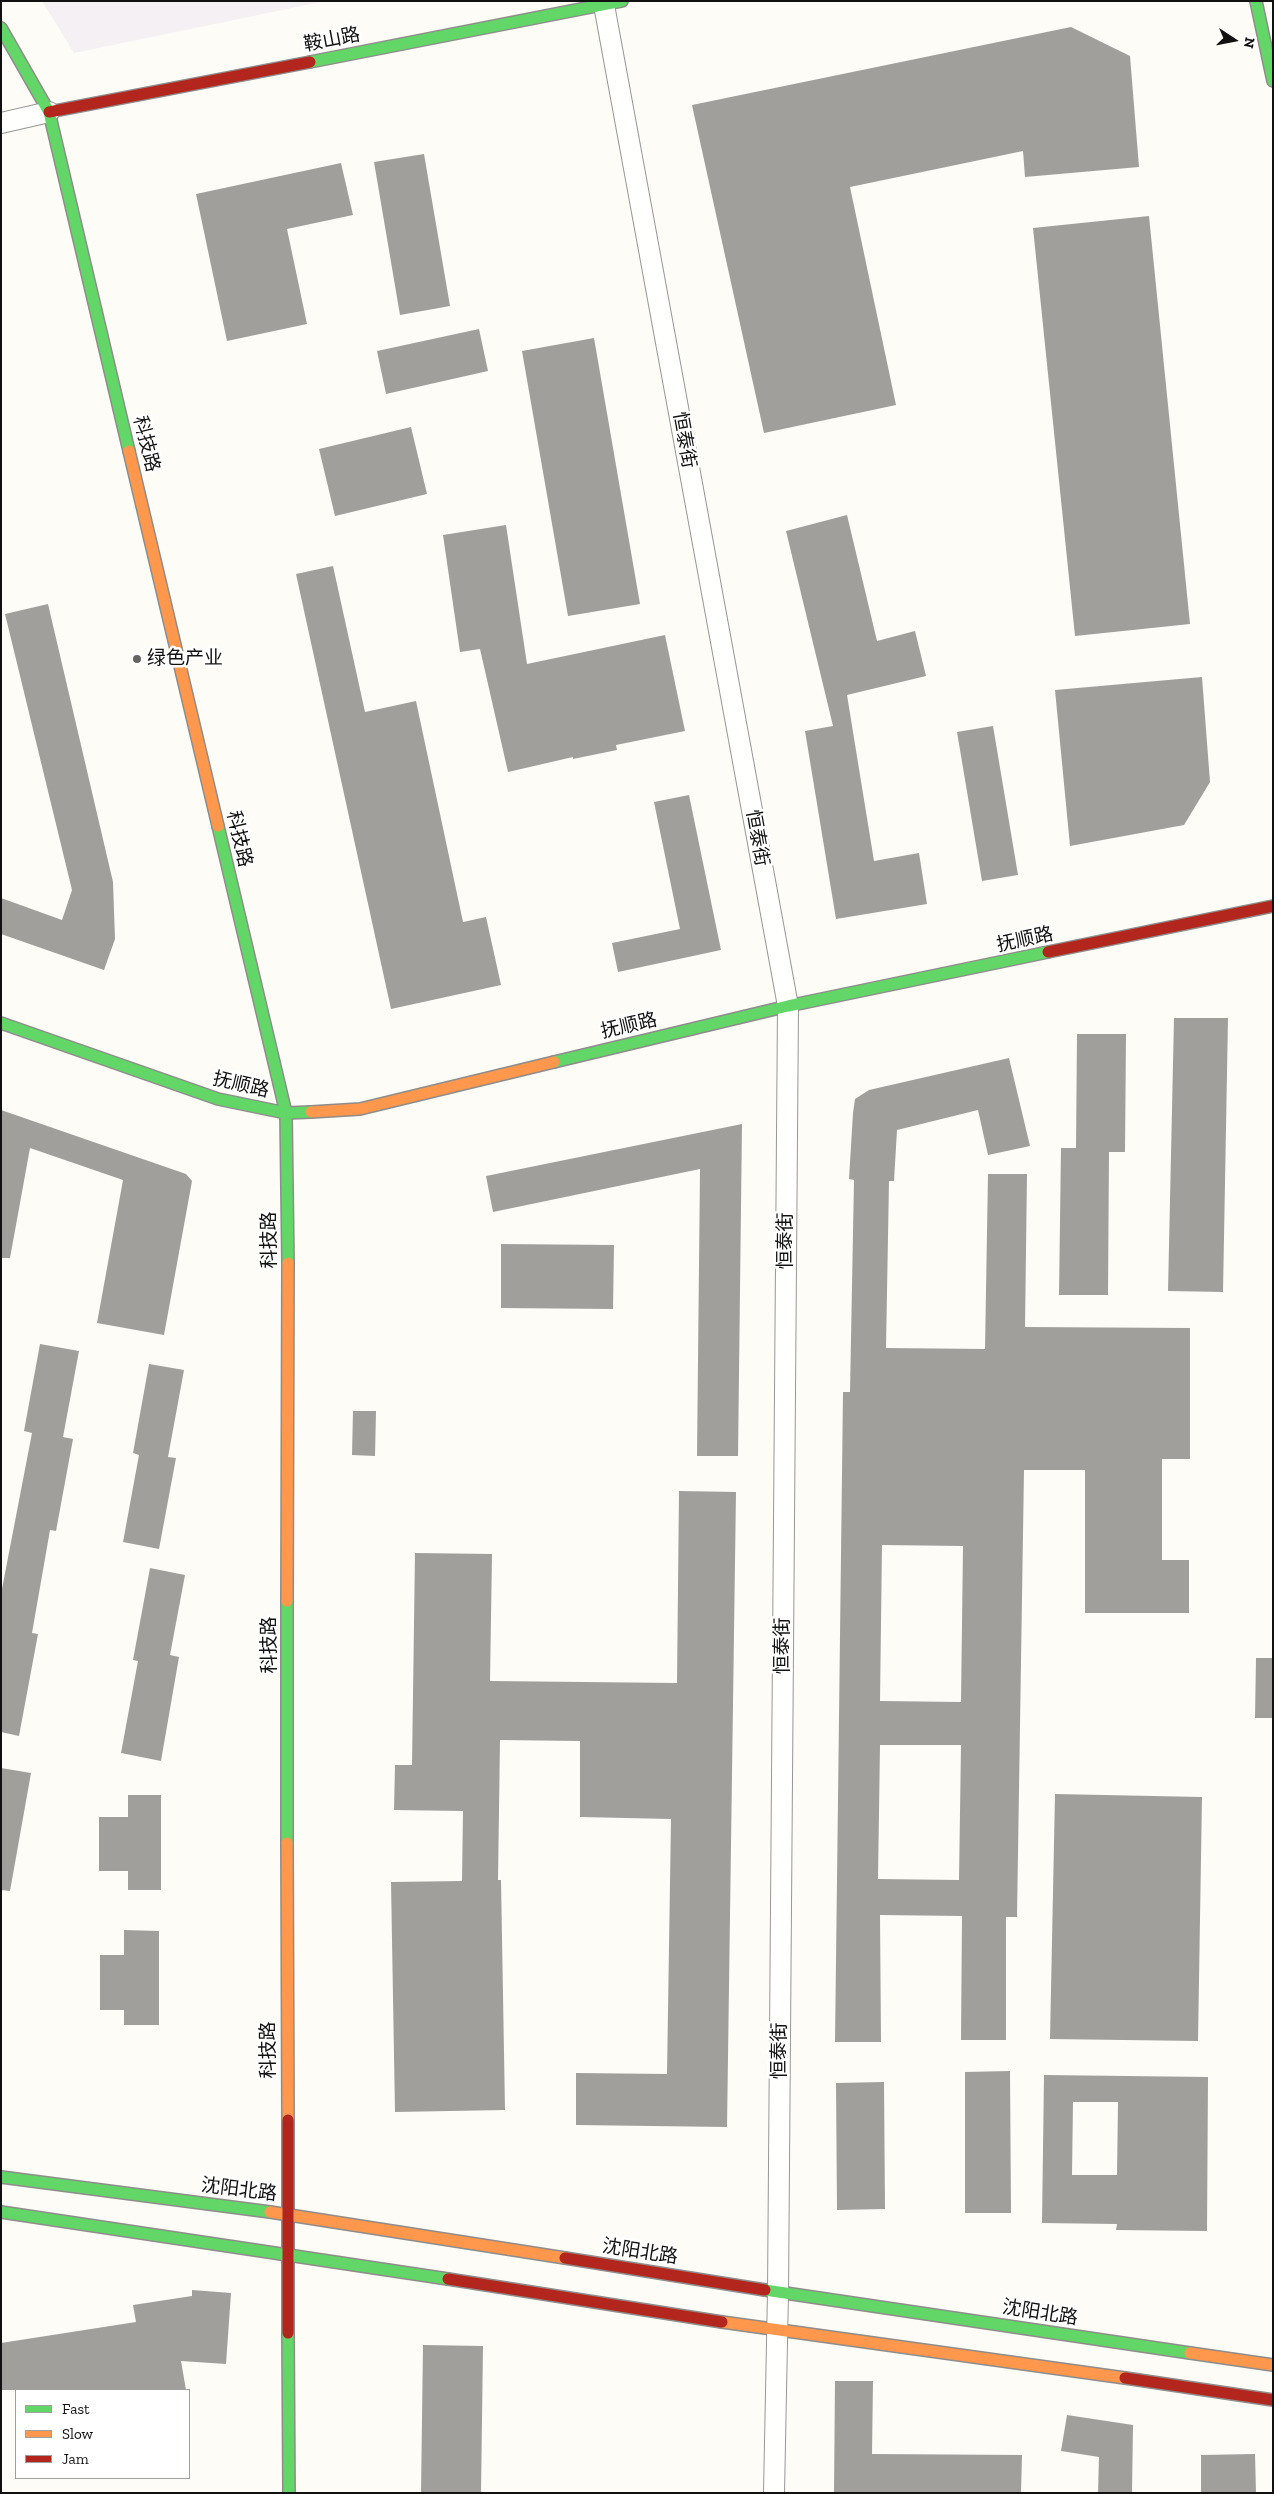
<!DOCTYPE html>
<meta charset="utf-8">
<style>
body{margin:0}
#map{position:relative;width:1274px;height:2494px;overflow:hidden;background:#fdfcf7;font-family:"Zilla Slab",serif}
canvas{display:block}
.frame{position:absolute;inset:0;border:2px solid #111;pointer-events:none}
.legend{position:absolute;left:15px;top:2389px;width:175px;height:90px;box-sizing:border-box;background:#fff;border:1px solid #a0a0a0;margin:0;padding:6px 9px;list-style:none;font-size:15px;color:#111}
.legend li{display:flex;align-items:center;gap:10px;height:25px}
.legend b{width:25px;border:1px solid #a0a0a0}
.north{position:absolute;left:1209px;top:15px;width:50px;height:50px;-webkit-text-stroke:4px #fff;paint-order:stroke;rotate:101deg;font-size:14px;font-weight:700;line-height:20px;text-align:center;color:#111}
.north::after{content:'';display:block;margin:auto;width:18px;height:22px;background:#111;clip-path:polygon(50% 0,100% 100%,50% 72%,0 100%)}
</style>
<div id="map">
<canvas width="1274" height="2494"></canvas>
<div class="frame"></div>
<ul class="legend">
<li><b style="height:6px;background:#63d668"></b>Fast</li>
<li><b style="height:6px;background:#ff974d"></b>Slow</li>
<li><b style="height:6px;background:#b3261e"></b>Jam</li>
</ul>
<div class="north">N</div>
</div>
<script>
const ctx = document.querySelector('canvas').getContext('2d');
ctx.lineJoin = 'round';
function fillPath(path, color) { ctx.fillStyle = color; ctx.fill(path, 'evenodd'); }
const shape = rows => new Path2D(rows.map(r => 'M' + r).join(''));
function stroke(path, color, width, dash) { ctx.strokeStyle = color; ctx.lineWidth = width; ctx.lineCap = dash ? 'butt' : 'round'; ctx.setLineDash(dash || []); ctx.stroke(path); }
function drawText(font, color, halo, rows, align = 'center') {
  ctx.font = font + ' "Zilla Slab","Noto Sans SC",serif'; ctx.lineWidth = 5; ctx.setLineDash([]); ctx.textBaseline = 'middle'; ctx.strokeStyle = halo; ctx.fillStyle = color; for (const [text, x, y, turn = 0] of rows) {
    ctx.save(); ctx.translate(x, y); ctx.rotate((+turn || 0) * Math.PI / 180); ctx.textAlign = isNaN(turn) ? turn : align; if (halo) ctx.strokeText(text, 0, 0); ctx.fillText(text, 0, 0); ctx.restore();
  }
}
fillPath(shape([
 [42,1,326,1,74,53]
]), '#f5f0f3');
fillPath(shape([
 [1071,27,1130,56,1139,167,1025,177,1023,151,850,187,896,405,764,433,692,105],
 [424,154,450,306,400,315,374,162],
 [341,163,353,215,287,229,307,324,227,341,196,194],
 [1149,216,1190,624,1075,636,1033,228],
 [479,329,488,371,386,394,377,351],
 [594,338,640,604,568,616,522,351],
 [411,427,427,494,335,516,319,449],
 [847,515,877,641,915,631,926,676,847,695,874,861,919,853,927,904,836,919,805,731,833,726,786,531],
 [506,525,527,664,665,635,685,731,616,745,617,750,573,759,573,757,508,772,480,649,460,652,443,535],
 [333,566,365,712,416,701,463,922,486,917,501,985,391,1009,296,574],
 [48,604,113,882,115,939,104,970,1,934,1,898,62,920,72,890,5,614],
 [1202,677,1210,782,1184,825,1070,846,1055,690],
 [993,726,1018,875,982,881,957,732],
 [689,795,721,950,618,972,612,943,680,929,654,802],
 [1174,1018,1228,1018,1223,1292,1168,1291],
 [1077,1034,1126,1034,1125,1152,1109,1152,1108,1295,1059,1295,1061,1148,1076,1148],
 [1009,1058,1030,1146,988,1155,978,1110,897,1130,894,1181,889,1181,886,1348,985,1349,988,1174,1027,1174,1025,1327,1190,1328,1190,1459,1162,1459,1162,1560,1189,1560,1189,1613,1085,1613,1085,1470,1024,1470,1017,1917,1006,1917,1006,2040,961,2040,962,1916,880,1915,881,2042,835,2042,843,1392,850,1392,854,1180,849,1179,853,1113,855,1099,869,1090],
 [882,1545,963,1546,961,1702,880,1701],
 [880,1745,961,1745,959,1880,878,1879],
 [1,1110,186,1174,192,1181,164,1335,97,1323,123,1180,30,1148,10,1258,1,1258],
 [742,1124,738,1456,697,1456,700,1169,493,1212,486,1176],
 [501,1244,614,1245,613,1309,501,1308],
 [40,1344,79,1351,63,1437,73,1439,56,1531,50,1530,32,1633,38,1634,19,1736,1,1732,1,1594,32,1433,24,1431],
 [149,1364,184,1370,168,1457,176,1458,159,1549,123,1542,139,1455,133,1453],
 [353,1411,376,1411,375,1456,352,1455],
 [679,1491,736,1492,727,2127,576,2125,576,2073,667,2074,671,1819,580,1817,580,1741,500,1740,498,1880,501,1880,505,2110,395,2112,391,1882,462,1881,463,1811,394,1810,395,1765,412,1765,415,1553,492,1554,490,1681,677,1683],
 [150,1568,185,1575,170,1655,179,1657,161,1761,121,1753,138,1661,133,1660],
 [1256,1658,1273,1658,1273,1718,1255,1718],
 [1,1768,31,1773,10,1891,1,1890],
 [1055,1794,1202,1797,1198,2041,1050,2039],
 [128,1795,161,1795,161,1890,128,1890,128,1871,99,1871,99,1817,128,1817],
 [124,1930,159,1931,159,2025,124,2025,124,2010,100,2010,100,1955,124,1955],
 [1010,2071,1011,2213,965,2213,965,2072],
 [1044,2075,1208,2077,1207,2231,1116,2230,1117,2224,1042,2223],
 [1073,2102,1118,2102,1117,2175,1072,2175],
 [884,2082,885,2209,837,2210,836,2083],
 [192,2290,231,2293,226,2364,181,2361,186,2390,1,2390,1,2343,136,2322,133,2305,192,2296],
 [423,2345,483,2346,481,2493,421,2493],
 [835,2381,873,2381,872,2454,1022,2455,1021,2493,834,2493],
 [1067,2415,1133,2425,1132,2493,1098,2493,1099,2457,1061,2451],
 [1255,2454,1256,2493,1201,2493,1201,2455]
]), '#a19f9c');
const street = shape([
 [604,5,788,1006,778,2292,774,2493],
 [1,123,49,112]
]);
const fast = shape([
 [1256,1,1273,81],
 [1,28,49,112,129,451],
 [310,62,622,1],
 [218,826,286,1113,288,1263],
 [1,1023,218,1099,286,1113,311,1112],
 [554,1062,788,1006,1048,952],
 [287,1843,287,1601],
 [1,2177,270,2212],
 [1,2212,448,2279],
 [765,2290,1190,2353],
 [288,2333,289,2493]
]);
const slow = shape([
 [129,451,218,826],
 [311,1112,360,1109,554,1062],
 [287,1601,288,1263],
 [287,1843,288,2120],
 [270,2212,565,2258],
 [722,2322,1125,2378],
 [1190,2353,1273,2365]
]);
const jam = shape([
 [49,112,310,62],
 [1048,952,1273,906],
 [288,2120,288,2333],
 [565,2258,765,2290],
 [448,2279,722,2322],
 [1125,2378,1273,2400]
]);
stroke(street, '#979795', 22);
stroke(fast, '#8e8d8b', 14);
stroke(slow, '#8e8d8b', 14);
stroke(jam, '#8e8d8b', 14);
stroke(street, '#fffffe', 20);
stroke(fast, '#63d668', 11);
stroke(slow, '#ff974d', 11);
stroke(jam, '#b3261e', 11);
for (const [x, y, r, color] of [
 [137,659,5,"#646362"]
]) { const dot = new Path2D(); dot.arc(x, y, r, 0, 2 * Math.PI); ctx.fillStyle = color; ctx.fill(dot); stroke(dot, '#fff', 2); }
drawText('19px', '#111', '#fff', [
 ["鞍山路",332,40,-11],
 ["恒泰街",684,440,80],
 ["科技路",146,444,76],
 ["恒泰街",757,838,80],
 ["科技路",239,839,77],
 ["抚顺路",1025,940,-12],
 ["抚顺路",629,1026,-13],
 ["抚顺路",241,1085,13],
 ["科技路",270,1240,-90],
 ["恒泰街",786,1241,-90],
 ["科技路",270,1645,-90],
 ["恒泰街",783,1646,-90],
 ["科技路",269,2050,-90],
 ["恒泰街",780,2051,-90],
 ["沈阳北路",239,2190,7],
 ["沈阳北路",640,2252,9],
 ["沈阳北路",1040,2313,9]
]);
drawText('19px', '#111', '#fff', [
 ["绿色产业",147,659]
], 'left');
</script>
